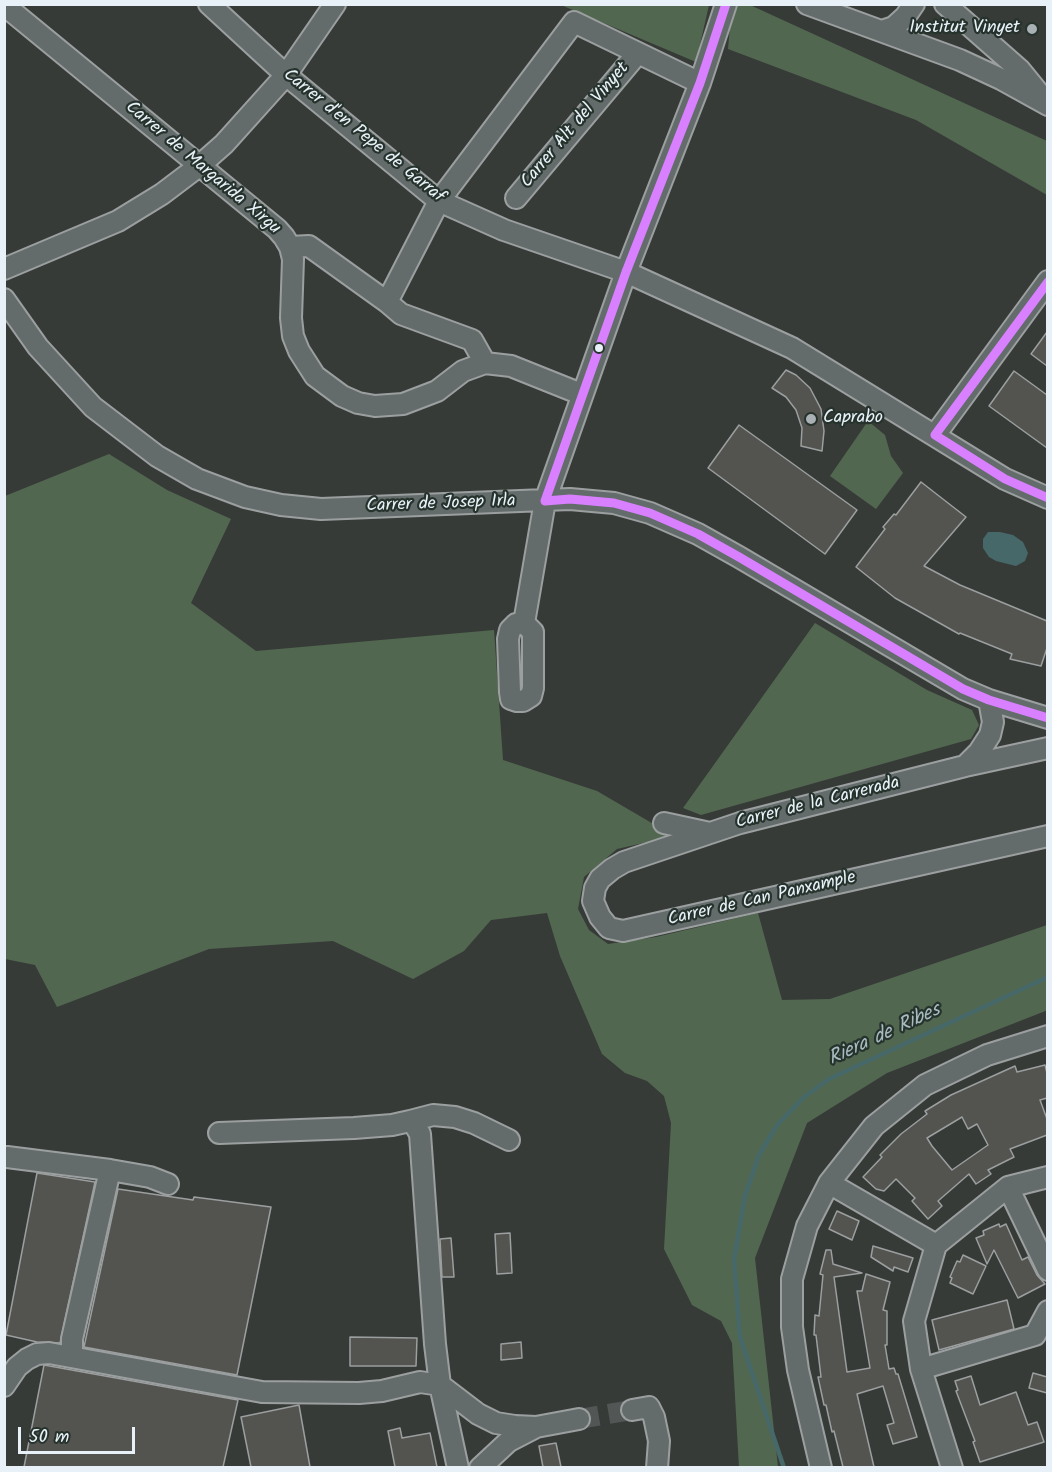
<!DOCTYPE html>
<style>
body{margin:0}
#map{position:relative;width:1052px;height:1472px;overflow:hidden;background:#373b38;font-family:Kalam,sans-serif}
canvas{display:block}
.frame{position:absolute;inset:0;border:6px solid #e8f1f8;pointer-events:none}
.scale{position:absolute;left:18px;top:1427px;width:117px;height:27px;box-sizing:border-box;border:3px solid #e8f1f8;border-top:0;padding-left:8px;font-size:18px;line-height:21px;white-space:nowrap;color:#e8f1f8;-webkit-text-stroke:4px #26332d;paint-order:stroke}
</style>
<div id="map">
<canvas width="1052" height="1472"></canvas>
<div class="frame"></div>
<div class="scale">50 m</div>
</div>
<script>
const ctx = document.querySelector('canvas').getContext('2d');
ctx.lineJoin = 'round';
function fillPath(path, color) { ctx.fillStyle = color; ctx.fill(path, 'evenodd'); }
const shape = rows => new Path2D(rows.map(r => 'M' + r).join(''));
function stroke(path, color, width, dash) { ctx.strokeStyle = color; ctx.lineWidth = width; ctx.lineCap = dash ? 'butt' : 'round'; ctx.setLineDash(dash || []); ctx.stroke(path); }
function drawText(font, color, halo, rows, align = 'center') {
  ctx.font = font + ' Kalam,sans-serif'; ctx.lineWidth = 4.5; ctx.setLineDash([]); ctx.textBaseline = 'middle'; ctx.strokeStyle = halo; ctx.fillStyle = color; for (const [text, x, y, turn = 0] of rows) {
    ctx.save(); ctx.translate(x, y); ctx.rotate((+turn || 0) * Math.PI / 180); ctx.textAlign = isNaN(turn) ? turn : align; if (halo) ctx.strokeText(text, 0, 0); ctx.fillText(text, 0, 0); ctx.restore();
  }
}
fillPath(shape([
 [561,5,709,5,696,62],
 [732,5,750,5,1047,141,1047,195,916,120,728,49],
 [868,421,885,435,891,456,903,473,876,509,830,476],
 [109,454,167,490,231,519,191,603,256,651,494,630,503,760,597,791,674,836,617,849,584,877,578,909,589,930,608,944,656,937,758,913,782,1000,830,999,1047,925,1048,1010,887,1073,807,1123,755,1258,778,1467,739,1468,732,1343,721,1321,692,1305,664,1249,671,1123,664,1096,647,1081,625,1073,602,1054,560,956,547,913,491,920,464,951,413,979,333,941,209,949,57,1007,35,965,5,959,5,496],
 [815,623,927,690,972,710,979,725,971,739,701,815,683,808]
]), '#526750');
fillPath(shape([
 [988,532,1000,532,1013,535,1023,542,1028,553,1025,561,1016,566,996,561,989,557,983,548,983,539]
]), '#466868');
stroke(shape([
 [784,1468,740,1337,734,1260,745,1196,759,1155,777,1125,804,1097,829,1079,1048,977]
]), '#466868', 4.5);
const building = shape([
 [1047,332,1047,366,1031,354,1047,332],
 [786,370,796,375,810,388,821,409,824,431,822,451,801,446,802,428,796,410,786,397,772,388,786,370],
 [1014,371,1047,395,1047,448,989,406,1014,371],
 [739,425,857,510,825,554,708,468,739,425],
 [921,482,966,517,924,566,960,585,1047,621,1047,648,1041,666,1010,659,1012,654,960,633,959,634,895,598,856,567,885,529,883,527,894,514,896,515,921,482],
 [1045,1065,1047,1073,1047,1098,1040,1100,1047,1119,1047,1135,1010,1149,1014,1157,988,1170,991,1174,976,1184,969,1174,938,1201,942,1206,928,1219,912,1201,915,1198,896,1179,884,1191,876,1189,863,1177,882,1157,880,1155,901,1134,927,1114,925,1111,951,1095,1015,1066,1017,1072,1045,1065],
 [962,1117,968,1129,977,1124,988,1145,952,1170,932,1146,927,1138,962,1117],
 [37,1173,95,1182,60,1343,37,1342,6,1335,37,1173],
 [118,1189,193,1200,194,1197,271,1207,237,1375,84,1347,118,1189],
 [837,1211,859,1221,852,1240,829,1229,837,1211],
 [999,1224,1000,1227,1006,1224,1022,1260,1028,1257,1037,1275,1045,1284,1018,1298,994,1250,987,1264,976,1238,984,1235,983,1231,999,1224],
 [510,1233,512,1273,497,1274,495,1234,510,1233],
 [451,1238,454,1277,442,1277,440,1239,451,1238],
 [873,1246,913,1258,908,1272,894,1267,893,1271,871,1257,873,1246],
 [826,1250,831,1250,833,1264,862,1273,834,1277,847,1372,870,1368,857,1291,862,1291,866,1274,890,1282,883,1310,887,1311,887,1345,885,1345,889,1369,894,1368,896,1374,898,1374,917,1437,893,1444,887,1425,894,1423,883,1386,857,1394,874,1467,843,1467,834,1431,832,1432,826,1405,824,1405,818,1377,821,1377,816,1335,814,1335,815,1315,819,1316,823,1275,820,1274,826,1250],
 [963,1255,986,1266,973,1294,950,1283,952,1278,950,1277,957,1261,960,1262,963,1255],
 [1007,1300,1014,1329,939,1350,932,1320,1007,1300],
 [350,1337,417,1338,416,1366,350,1366,350,1337],
 [521,1342,522,1358,501,1360,501,1344,521,1342],
 [44,1365,238,1400,223,1467,24,1467,44,1365],
 [1033,1373,1047,1377,1047,1393,1029,1388,1033,1373],
 [971,1376,980,1405,1016,1392,1028,1425,1037,1422,1044,1442,980,1462,973,1442,975,1441,956,1391,958,1390,955,1381,971,1376],
 [299,1405,310,1467,251,1467,241,1417,299,1405],
 [400,1428,402,1438,430,1433,437,1467,395,1467,388,1431,400,1428],
 [556,1443,561,1467,543,1467,539,1446,556,1443]
]);
fillPath(building, '#535350');
stroke(building, '#9b9f9f', 1.5);
stroke(shape([
 [579,1419,632,1410]
]), '#525655', 20, [20, 10]);
const minor = shape([
 [209,4,286,75,439,201,504,230,626,272,792,348,1005,479,1048,498],
 [807,4,960,60,1001,79,1048,105],
 [945,4,1020,70,1042,97],
 [4,5,277,229,284,237,290,247,293,259,291,318,293,336,299,351,315,376,342,396,358,403,375,406,403,404,437,391,463,371,485,363,511,366,581,394],
 [882,31,894,27,905,17,914,4],
 [516,198,637,54],
 [290,247,309,246,387,302],
 [4,269,118,221,162,194,199,166,224,144,286,75,335,4],
 [4,299,38,347,93,407,157,456,197,479,245,497,281,505,321,509,570,499,614,503,650,513,698,534,739,557,963,689,989,700,1048,718],
 [485,363,472,340,401,314,387,302,439,201,574,22,700,83],
 [935,435,1048,281],
 [524,623,545,501,626,272,700,83,726,4],
 [524,623,533,632,533,688,531,696,523,701,517,701,511,699,510,692,508,639,510,630,516,624,524,623],
 [1048,748,965,766,740,823,624,862,612,869,600,879,595,888,593,901,600,917,609,928,623,931,1048,836],
 [965,766,979,752,990,735,993,722,989,700],
 [664,823,710,833],
 [410,1121,433,1115,455,1117,474,1123,509,1140],
 [219,1133,354,1128,392,1125,410,1121,416,1127,420,1134,435,1344,440,1385,458,1468],
 [7,1157,110,1170,72,1339,72,1355],
 [110,1170,150,1177,168,1184],
 [829,1183,936,1245],
 [1008,1187,1048,1270],
 [921,1369,1035,1335,1048,1311],
 [4,1386,17,1367,27,1359,37,1354,49,1353,262,1392,359,1393,382,1391,420,1382,440,1385,478,1414,496,1423,515,1426,536,1427],
 [632,1410,649,1407,654,1417,659,1441,657,1468],
 [480,1468,509,1441,536,1427,579,1419],
 [821,1468,798,1370,792,1327,792,1279,807,1226,829,1183,874,1126,925,1085,987,1055,1048,1036],
 [952,1468,921,1369,914,1321,936,1245,1008,1187,1048,1177]
]);
stroke(minor, '#9b9f9f', 24);
stroke(minor, '#646b6b', 20);
stroke(shape([
 [726,4,700,83,626,272,545,501,570,499,614,503,650,513,698,534,739,557,963,689,989,700,1048,718],
 [1048,282,935,435,1005,479,1048,498]
]), '#d880ff', 9);
for (const [x, y, r, color] of [
 [1032,29,6,"#aab1b5"],
 [599,348,5,"#e8f1f8"],
 [811,419,6,"#aab1b5"]
]) { const dot = new Path2D(); dot.arc(x, y, r, 0, 2 * Math.PI); ctx.fillStyle = color; ctx.fill(dot); stroke(dot, '#26332d', 2); }
drawText('18px', '#e8f1f8', '#26332d', [
 ["Institut Vinyet",1020,29],
 ["Caprabo",823,419,"left"]
], 'right');
drawText('18px', '#e8f1f8', '#26332d', [
 ["Carrer Alt del Vinyet",576,126,-50],
 ["Carrer d'en Pepe de Garraf",363,137,39],
 ["Carrer de Margarida Xirgu",202,169,40],
 ["Carrer de Josep Irla",441,505,-2],
 ["Carrer de la Carrerada",818,804,-14],
 ["Carrer de Can Panxample",762,900,-13]
]);
drawText('italic 20px', '#a8bcc0', '#26332d', [
 ["Riera de Ribes",885,1036,-25]
]);
</script>
